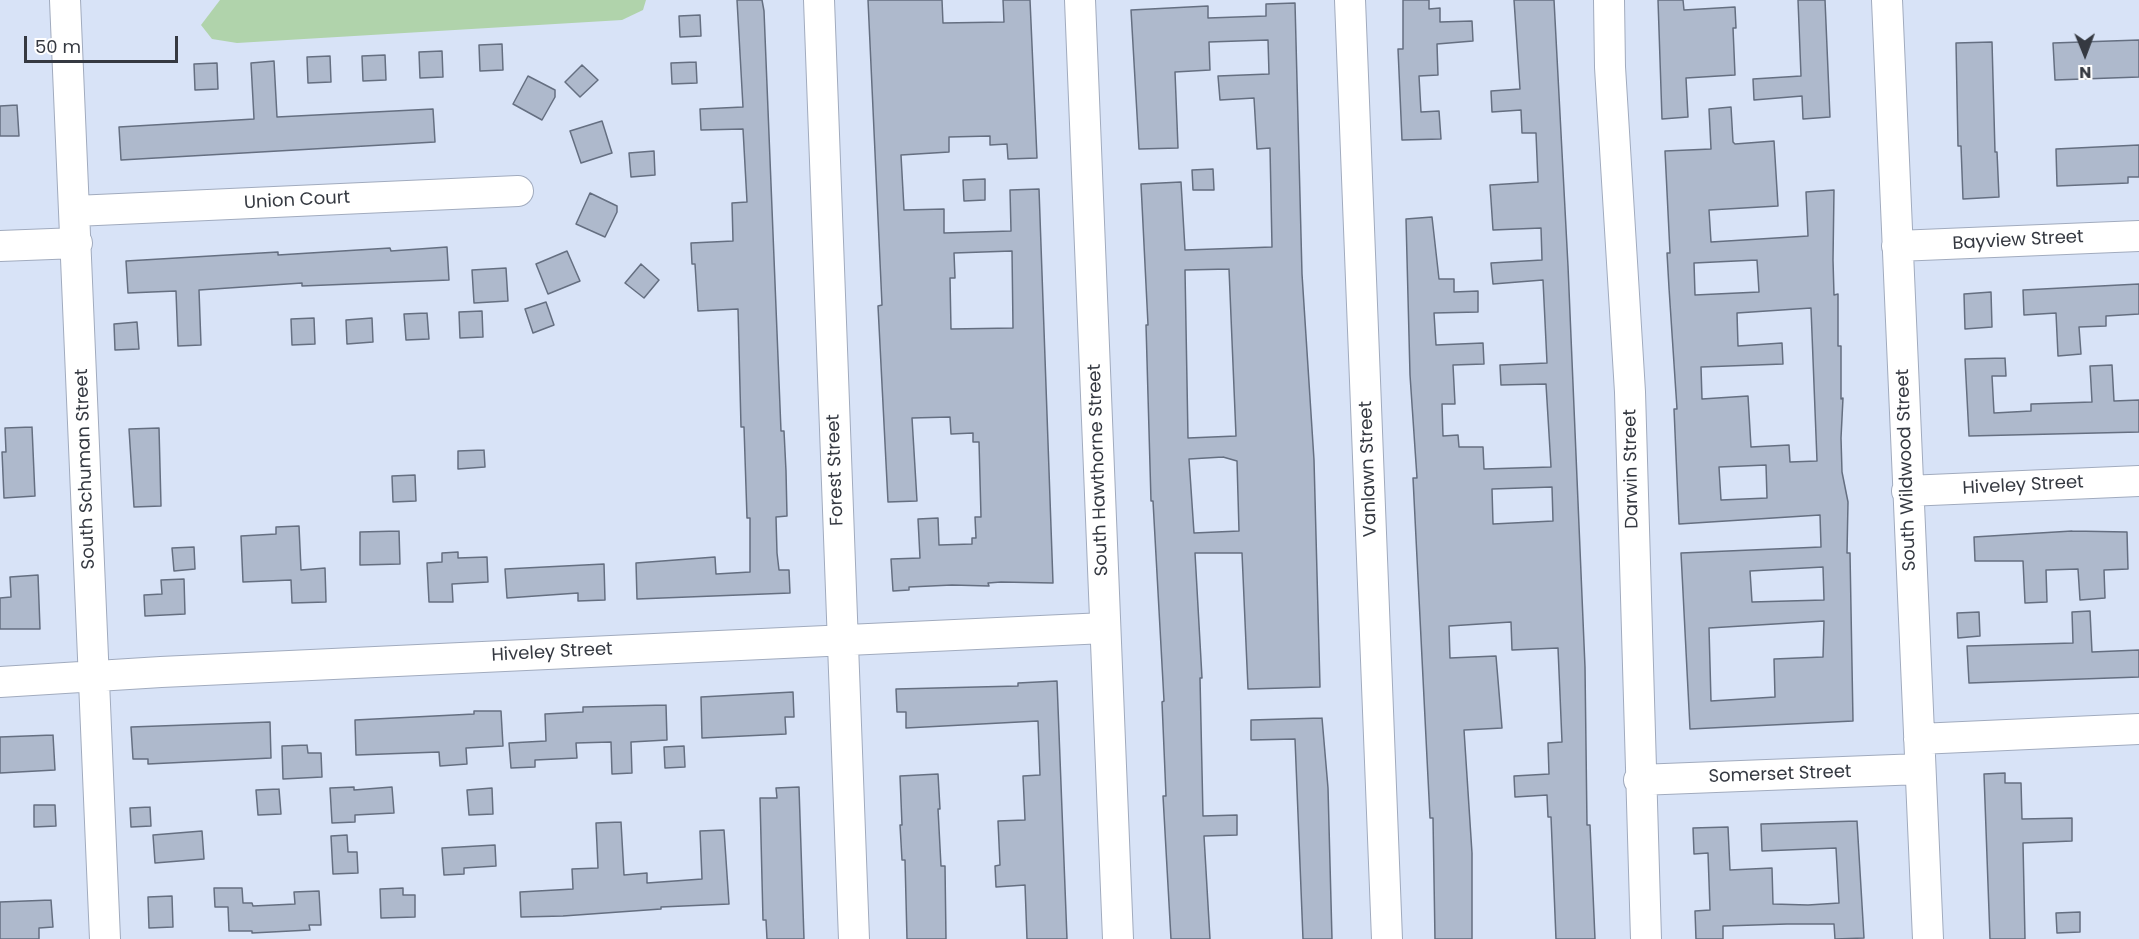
<!DOCTYPE html>
<style>
body{margin:0}
#map{position:relative;width:2139px;height:939px;overflow:hidden;background:#d8e3f7;font-family:Poppins,sans-serif}
canvas{display:block}
.north{position:absolute;left:2055px;top:24px;width:60px;height:60px;-webkit-text-stroke:4px #fff;paint-order:stroke;rotate:179deg;font-size:16px;font-weight:700;line-height:24px;text-align:center;color:#353941}
.north::after{content:'';display:block;margin:auto;width:21px;height:27px;background:#353941;clip-path:polygon(50% 0,100% 100%,50% 72%,0 100%)}
.scale{position:absolute;left:24px;top:36px;width:154px;height:27px;box-sizing:border-box;border:3px solid #353941;border-top:0;padding-left:8px;font-size:18px;line-height:21px;white-space:nowrap;color:#353941;-webkit-text-stroke:4px #fff;paint-order:stroke}
</style>
<div id="map">
<canvas width="2139" height="939"></canvas>
<div class="north">N</div>
<div class="scale">50 m</div>
</div>
<script>
const ctx = document.querySelector('canvas').getContext('2d');
ctx.lineJoin = 'round';
function fillPath(path, color) { ctx.fillStyle = color; ctx.fill(path, 'evenodd'); }
const shape = rows => new Path2D(rows.map(r => 'M' + r).join(''));
function stroke(path, color, width, dash) { ctx.strokeStyle = color; ctx.lineWidth = width; ctx.lineCap = dash ? 'butt' : 'round'; ctx.setLineDash(dash || []); ctx.stroke(path); }
function drawText(font, color, halo, rows, align = 'center') {
  ctx.font = font + ' Poppins,sans-serif'; ctx.lineWidth = 5; ctx.setLineDash([]); ctx.textBaseline = 'middle'; ctx.strokeStyle = halo; ctx.fillStyle = color; for (const [text, x, y, turn = 0] of rows) {
    ctx.save(); ctx.translate(x, y); ctx.rotate((+turn || 0) * Math.PI / 180); ctx.textAlign = isNaN(turn) ? turn : align; if (halo) ctx.strokeText(text, 0, 0); ctx.fillText(text, 0, 0); ctx.restore();
  }
}
fillPath(shape([
 [220,0,646,0,643,10,622,20,237,43,212,39,201,25]
]), '#b0d3ab');
const building = shape([
 [737,0,762,0,764,11,781,431,784,431,786,471,787,516,776,517,777,553,779,570,789,570,790,593,637,599,636,563,715,557,716,574,750,572,750,518,747,518,744,427,741,427,738,309,698,311,695,264,692,264,691,243,733,241,732,203,747,202,743,129,701,130,700,109,743,107,737,0],
 [868,0,942,0,943,23,1004,22,1003,0,1030,0,1037,158,1008,159,1007,144,990,145,990,136,949,137,949,152,901,155,904,210,944,209,944,233,1011,231,1010,190,1039,189,1053,583,1001,582,988,583,989,586,952,585,909,587,909,590,893,591,891,559,920,558,918,519,938,518,939,545,972,544,972,538,976,538,975,517,981,517,979,442,973,442,973,433,951,434,950,417,912,418,917,501,888,502,878,306,882,305,868,0],
 [1012,251,1013,328,951,329,950,278,955,278,954,253,1012,251],
 [1403,0,1429,0,1429,9,1440,8,1440,22,1472,21,1473,41,1437,44,1438,75,1419,76,1421,112,1439,111,1441,139,1402,140,1398,49,1403,49,1403,0],
 [1514,0,1554,0,1568,266,1585,667,1587,825,1590,825,1595,939,1556,939,1551,817,1548,817,1547,795,1515,797,1514,776,1549,774,1548,743,1562,742,1558,648,1512,650,1511,622,1449,626,1450,658,1496,656,1502,728,1464,730,1472,853,1472,939,1435,939,1433,818,1430,818,1413,478,1417,478,1410,375,1406,219,1432,217,1439,279,1454,279,1454,292,1478,291,1478,312,1434,313,1436,345,1483,343,1484,364,1453,365,1455,404,1442,404,1443,436,1458,435,1459,447,1483,447,1484,469,1551,467,1546,384,1501,385,1500,365,1547,363,1543,280,1493,284,1491,263,1542,260,1541,228,1493,230,1490,185,1538,182,1536,133,1522,133,1521,110,1492,112,1491,91,1520,89,1514,0],
 [1552,487,1553,521,1493,524,1492,489,1552,487],
 [1658,0,1683,0,1684,10,1735,7,1736,28,1733,28,1735,75,1686,78,1688,117,1662,119,1658,0],
 [1798,0,1825,0,1830,117,1803,119,1802,96,1754,100,1753,79,1801,76,1798,0],
 [1295,3,1302,274,1314,460,1320,687,1248,689,1242,553,1195,553,1202,678,1200,678,1203,816,1237,815,1237,835,1204,836,1210,939,1171,939,1163,796,1166,796,1162,702,1164,701,1153,501,1151,501,1146,325,1148,325,1141,184,1181,182,1185,250,1272,247,1270,148,1257,149,1254,98,1220,100,1218,76,1269,74,1268,40,1209,42,1210,70,1175,72,1178,148,1139,149,1131,10,1208,6,1208,18,1266,16,1266,4,1295,3],
 [1229,269,1236,436,1188,438,1185,270,1229,269],
 [1223,457,1237,461,1239,531,1194,533,1189,459,1223,457],
 [700,15,701,36,680,37,679,16,700,15],
 [2139,40,2139,77,2055,80,2053,43,2139,40],
 [1992,42,1995,152,1997,152,1999,197,1963,199,1961,146,1958,146,1956,43,1992,42],
 [502,44,503,70,480,71,479,45,502,44],
 [442,51,443,77,420,78,419,52,442,51],
 [385,55,386,80,363,81,362,56,385,55],
 [330,56,331,82,308,83,307,57,330,56],
 [274,61,277,117,433,109,435,142,121,160,119,127,254,119,251,63,274,61],
 [696,62,697,83,672,84,671,63,696,62],
 [217,63,218,89,195,90,194,64,217,63],
 [582,65,598,80,580,97,565,82,582,65],
 [528,76,555,90,555,97,542,120,513,104,528,76],
 [17,105,19,136,0,136,0,106,17,105],
 [1731,107,1733,142,1735,144,1774,141,1778,206,1709,210,1711,242,1808,236,1806,192,1834,190,1833,260,1834,295,1838,294,1838,346,1841,346,1841,399,1843,398,1841,438,1842,472,1848,502,1847,553,1850,553,1853,721,1690,729,1681,553,1821,547,1820,515,1679,524,1674,409,1677,409,1669,288,1667,253,1670,253,1665,151,1711,149,1709,109,1731,107],
 [1757,260,1759,292,1695,295,1694,263,1757,260],
 [1811,308,1817,461,1790,462,1789,445,1751,447,1748,396,1702,399,1701,367,1783,364,1782,343,1738,346,1737,313,1811,308],
 [1766,465,1767,498,1721,500,1719,467,1766,465],
 [1823,567,1824,600,1752,602,1750,571,1823,567],
 [1824,621,1823,657,1774,659,1775,697,1711,701,1709,628,1824,621],
 [602,121,612,153,581,163,570,131,602,121],
 [2139,145,2139,177,2128,177,2128,183,2057,186,2056,149,2139,145],
 [654,151,655,175,631,177,629,153,654,151],
 [1213,169,1214,190,1193,190,1192,170,1213,169],
 [985,179,985,200,964,201,963,180,985,179],
 [590,193,617,206,617,212,605,237,576,224,590,193],
 [447,247,449,280,302,286,302,283,199,290,201,345,178,346,176,291,128,293,126,261,278,252,278,255,390,248,391,251,447,247],
 [567,251,580,281,548,294,536,264,567,251],
 [641,264,659,280,644,298,625,283,641,264],
 [506,268,508,301,474,303,472,270,506,268],
 [2139,284,2139,314,2106,316,2106,326,2079,327,2081,354,2058,356,2056,313,2024,315,2023,290,2139,284],
 [1991,292,1992,327,1965,329,1964,294,1991,292],
 [546,302,554,325,533,333,525,309,546,302],
 [482,311,483,337,460,338,459,312,482,311],
 [427,313,429,339,406,340,404,314,427,313],
 [314,318,315,344,292,345,291,319,314,318],
 [372,318,373,342,347,344,346,320,372,318],
 [137,322,139,349,115,350,114,324,137,322],
 [2005,358,2006,376,1992,376,1994,413,2031,411,2031,404,2092,402,2090,366,2112,365,2114,401,2139,400,2139,432,1969,436,1965,359,2005,358],
 [32,427,35,496,4,498,2,452,6,452,5,428,32,427],
 [159,428,161,506,134,507,129,429,159,428],
 [484,450,485,467,458,469,458,451,484,450],
 [415,475,416,501,393,502,392,476,415,475],
 [299,526,301,570,325,568,326,602,292,603,291,580,243,582,241,536,276,534,276,527,299,526],
 [399,531,400,564,360,565,360,532,399,531],
 [2072,531,2127,532,2128,569,2104,570,2105,598,2080,600,2078,569,2046,570,2047,602,2025,603,2023,561,1975,561,1974,537,2072,531],
 [194,547,195,569,174,571,172,548,194,547],
 [458,552,458,558,487,557,488,582,452,584,453,602,429,602,427,563,442,562,442,553,458,552],
 [604,564,605,600,578,601,578,593,507,598,505,569,604,564],
 [38,575,40,629,0,629,0,598,11,597,10,577,38,575],
 [184,579,185,614,145,616,144,595,162,594,161,580,184,579],
 [2090,611,2092,652,2139,650,2139,677,1969,683,1967,646,2073,643,2072,612,2090,611],
 [1979,612,1980,636,1958,638,1957,613,1979,612],
 [1057,681,1067,939,1027,939,1025,885,996,887,995,866,1000,865,998,821,1025,820,1023,776,1040,775,1038,721,906,728,906,712,897,712,896,689,1018,686,1018,683,1057,681],
 [793,692,794,717,785,717,786,734,702,738,701,697,793,692],
 [666,705,667,740,631,742,632,773,612,774,611,742,576,743,577,758,535,760,535,767,511,768,509,743,546,741,545,714,583,712,583,707,666,705],
 [474,711,501,711,503,746,466,748,467,764,440,766,439,752,356,755,355,720,474,714,474,711],
 [1322,718,1328,788,1332,939,1303,939,1295,739,1251,740,1251,720,1322,718],
 [270,722,271,758,148,764,148,759,133,759,131,727,270,722],
 [53,735,55,770,0,773,0,737,53,735],
 [307,745,308,753,321,753,322,777,283,779,282,746,307,745],
 [684,746,685,767,665,768,664,747,684,746],
 [2005,773,2005,783,2021,783,2022,819,2072,818,2072,841,2023,843,2025,939,1990,939,1984,774,2005,773],
 [938,774,940,809,938,809,941,866,945,866,946,939,907,939,905,860,902,860,900,825,902,825,900,776,938,774],
 [354,787,354,790,392,787,394,813,355,815,355,822,332,823,330,788,354,787],
 [799,787,804,939,767,939,766,920,763,920,760,798,777,798,776,788,799,787],
 [492,788,493,814,469,815,467,790,492,788],
 [279,789,281,814,258,815,256,790,279,789],
 [34,805,55,805,56,826,34,827,34,805],
 [150,807,151,826,131,827,130,808,150,807],
 [1857,821,1864,938,1835,939,1834,924,1787,924,1723,926,1723,939,1696,939,1695,911,1710,910,1708,853,1694,854,1693,828,1728,827,1730,870,1772,868,1773,904,1808,905,1839,903,1836,848,1762,851,1761,824,1857,821],
 [621,822,624,875,647,873,647,883,702,879,700,831,724,830,729,904,661,907,661,909,563,916,521,917,520,892,573,889,572,869,598,868,596,823,621,822],
 [202,831,204,859,155,863,153,835,202,831],
 [347,835,348,852,357,852,358,873,333,874,331,836,347,835],
 [495,845,496,866,464,868,464,874,444,875,442,848,495,845],
 [214,888,242,888,243,903,252,903,253,906,295,904,294,892,319,891,321,925,309,925,310,930,252,933,252,931,229,931,228,907,215,907,214,888],
 [403,888,403,895,415,895,415,917,381,918,380,889,403,888],
 [172,896,173,927,149,928,148,897,172,896],
 [51,900,53,927,39,928,39,939,0,939,0,902,51,900],
 [2080,912,2080,932,2057,933,2056,913,2080,912]
]);
fillPath(building, '#aeb9cc');
stroke(building, '#656f81', 1.5);
const minor = shape([
 [65,0,105,939],
 [819,0,854,939],
 [1080,0,1118,939],
 [1350,0,1387,939],
 [1609,0,1610,67,1630,392,1646,939],
 [1887,0,1928,939],
 [75,211,518,191],
 [0,246,77,243],
 [1897,246,2139,236],
 [1907,491,2139,481],
 [0,682,161,672,1105,628],
 [1919,739,2139,729],
 [1639,780,1920,769]
]);
stroke(minor, '#a1abbe', 32);
stroke(minor, '#fff', 30);
drawText('18px', '#353941', '#fff', [
 ["Union Court",297,201,-3],
 ["Bayview Street",2018,241,-3],
 ["South Schuman Street",86,469,-92],
 ["Vanlawn Street",1369,469,-92],
 ["Darwin Street",1632,469,-91],
 ["Forest Street",836,470,-92],
 ["South Hawthorne Street",1099,470,-92],
 ["South Wildwood Street",1907,470,-92],
 ["Hiveley Street",2023,486,-3],
 ["Hiveley Street",552,653,-3],
 ["Somerset Street",1780,775,-2]
]);
</script>
